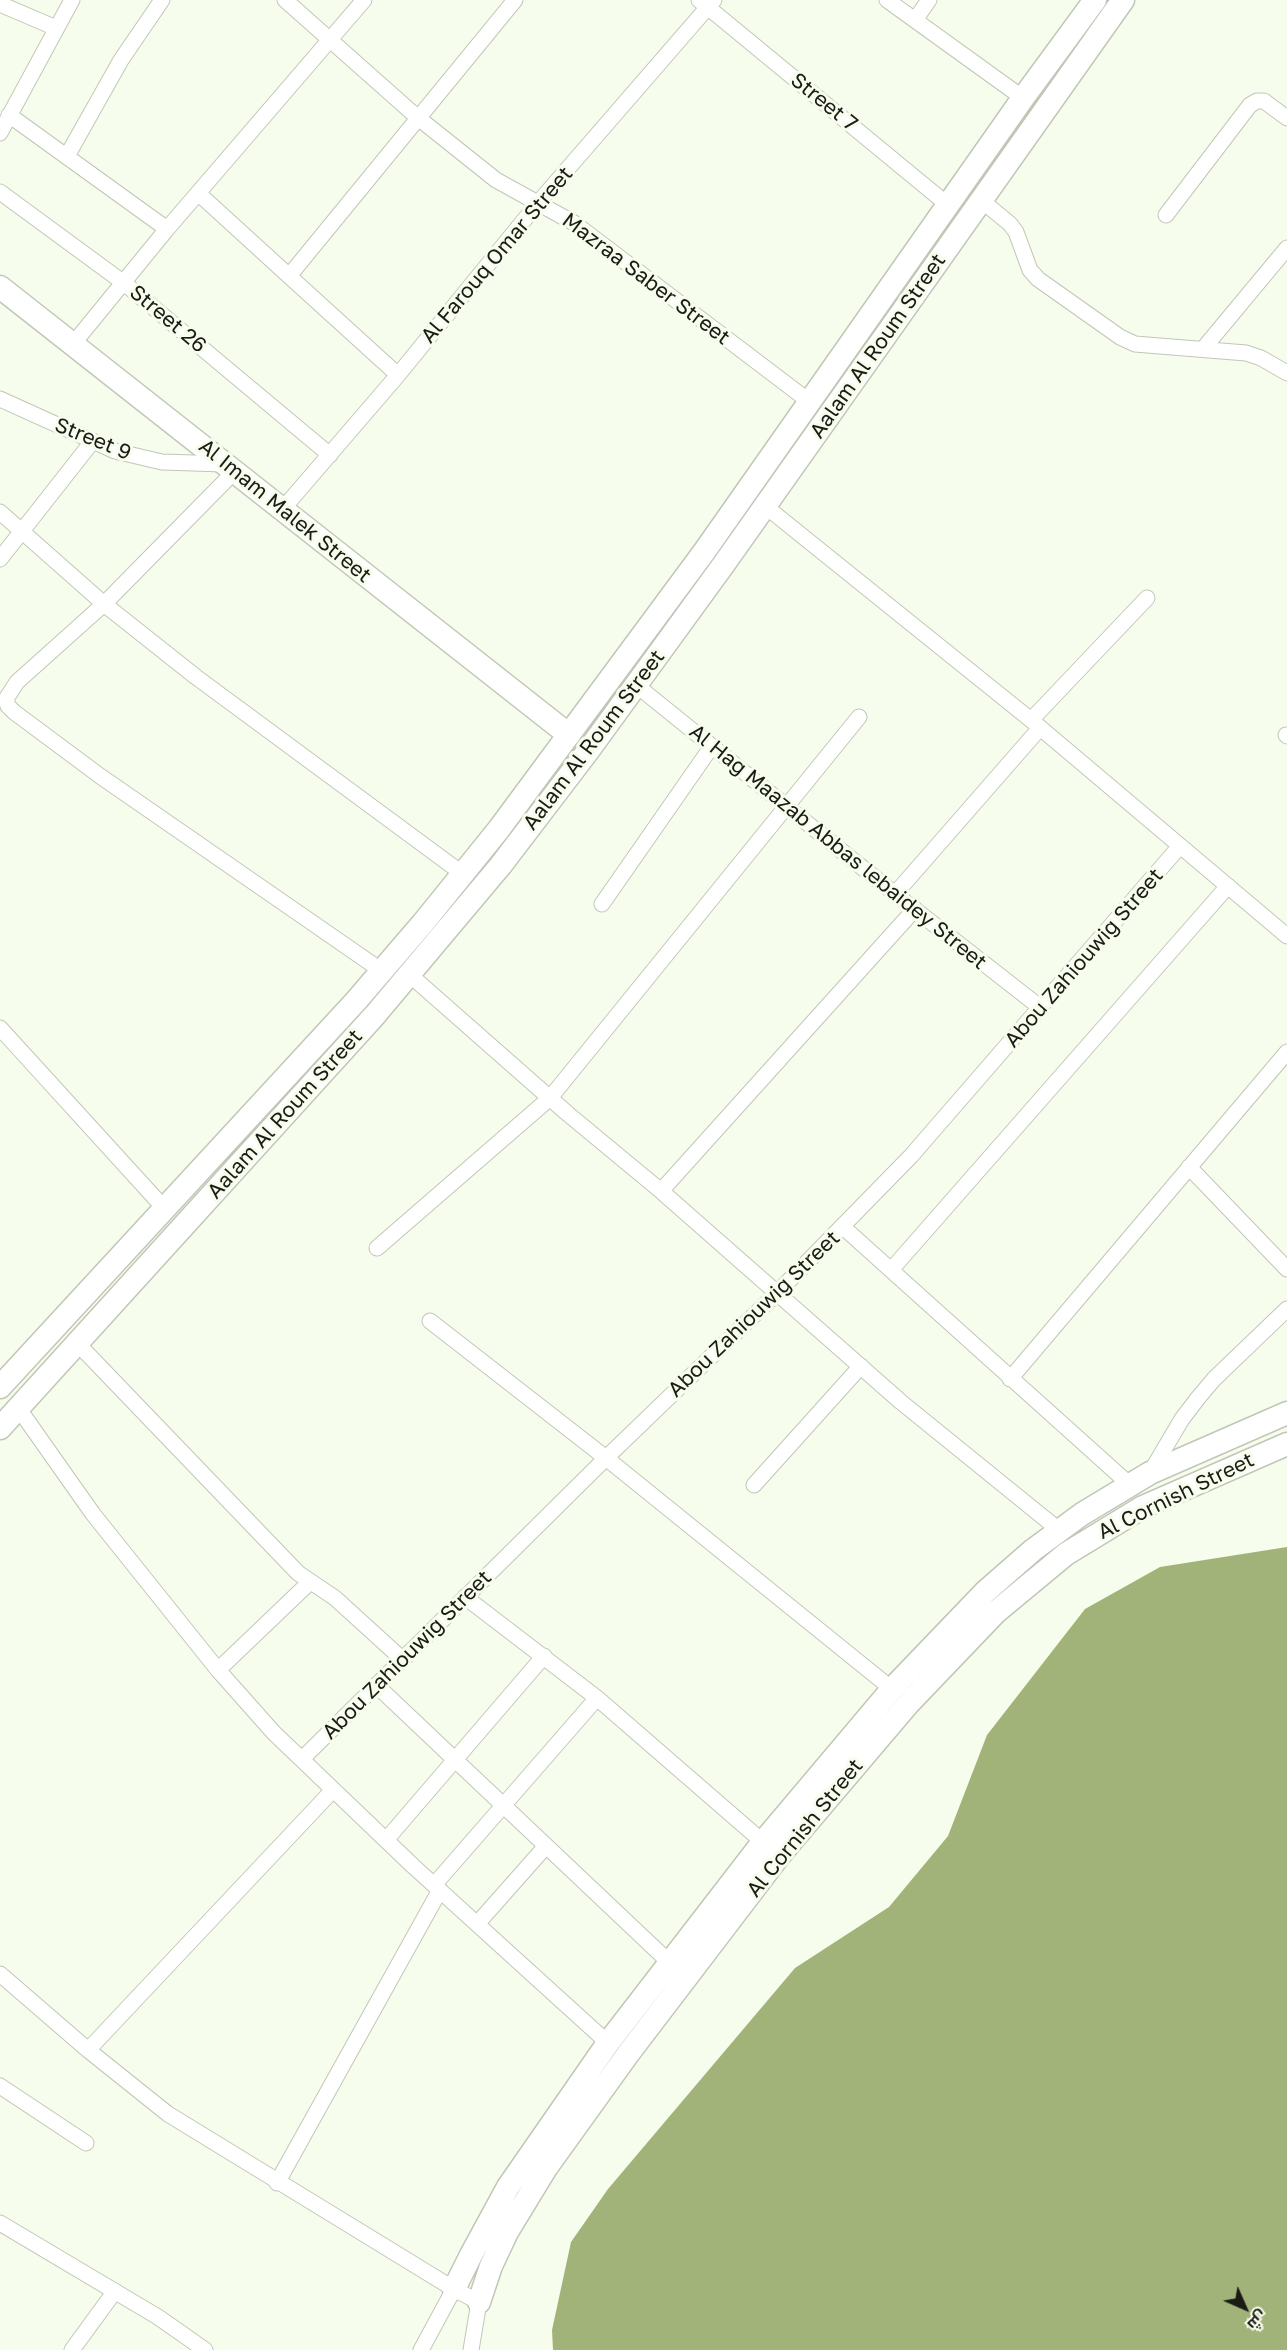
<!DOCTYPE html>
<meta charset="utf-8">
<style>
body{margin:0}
#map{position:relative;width:1287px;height:2350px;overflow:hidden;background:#f7fdec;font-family:"Golos Text",Cairo,sans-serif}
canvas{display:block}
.north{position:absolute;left:1215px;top:2278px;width:60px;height:60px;-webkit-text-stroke:4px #f7fdec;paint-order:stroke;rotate:135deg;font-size:16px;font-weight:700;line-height:24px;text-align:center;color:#1a1b16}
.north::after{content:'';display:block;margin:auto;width:21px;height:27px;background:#1a1b16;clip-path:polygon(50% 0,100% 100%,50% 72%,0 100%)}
</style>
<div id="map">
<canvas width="1287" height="2350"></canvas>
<div class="north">ش</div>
</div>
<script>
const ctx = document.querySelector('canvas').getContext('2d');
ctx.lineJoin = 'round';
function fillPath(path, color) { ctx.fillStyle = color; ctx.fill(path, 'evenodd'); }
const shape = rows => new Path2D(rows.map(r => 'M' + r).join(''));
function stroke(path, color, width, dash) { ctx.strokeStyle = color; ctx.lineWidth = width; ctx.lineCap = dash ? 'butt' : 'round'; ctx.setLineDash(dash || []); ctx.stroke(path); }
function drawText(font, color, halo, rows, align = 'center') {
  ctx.font = font + ' "Golos Text",sans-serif'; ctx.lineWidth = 6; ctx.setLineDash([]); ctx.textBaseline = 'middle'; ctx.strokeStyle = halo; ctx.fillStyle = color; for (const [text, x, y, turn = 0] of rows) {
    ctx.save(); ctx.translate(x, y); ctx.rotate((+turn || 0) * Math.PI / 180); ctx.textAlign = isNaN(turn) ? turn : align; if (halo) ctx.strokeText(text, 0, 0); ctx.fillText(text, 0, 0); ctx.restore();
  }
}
fillPath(shape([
 [1287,1547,1287,2350,553,2350,552,2330,571,2242,608,2189,795,1968,889,1907,948,1836,987,1735,1085,1609,1160,1567]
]), '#a2b37a');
const street = shape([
 [285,0,417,117,496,180,574,223,810,402],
 [699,0,948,205],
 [887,0,1023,98],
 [0,4,56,28],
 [915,20,929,0],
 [9,115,167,229],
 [0,133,72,0],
 [67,156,121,60,162,0],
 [0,192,124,283,330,455],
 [198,193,289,276,515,0],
 [981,200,1010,224,1016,232,1030,270,1038,279,1120,337,1135,344,1246,353,1261,358,1287,373],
 [1166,215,1250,105,1257,101,1264,101,1287,118],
 [289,276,398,375],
 [73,344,167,229,364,0],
 [1203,349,1287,248],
 [0,399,115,451,162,462,224,464],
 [235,471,104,604,17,682,6,699,8,706,14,712,100,776,382,971],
 [765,506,1031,720,1287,936],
 [281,511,398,375,538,203,714,0],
 [0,512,104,604,196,677,463,874],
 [0,559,92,442],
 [636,685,895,894,1041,1008],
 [1031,720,1147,598],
 [1286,735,1287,736],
 [895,894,1040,728],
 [602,904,712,746],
 [410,975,568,1114,661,1191,901,1402,1059,1530],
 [0,1028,164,1208],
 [1189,1167,1287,1269],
 [661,1191,915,909],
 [843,1227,1129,1484],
 [377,1248,550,1098,859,717],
 [891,1270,1228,886],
 [430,1321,606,1458,892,1689],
 [77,1343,298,1573,335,1598,402,1659],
 [1010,1379,1287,1052],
 [19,1409,93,1514,218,1670,274,1733,413,1866,608,2043],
 [1150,1473,1182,1419,1198,1398,1214,1379,1287,1309],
 [754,1485,861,1366],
 [465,1597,597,1698,763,1842],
 [218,1670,310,1582],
 [376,1685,669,1962],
 [302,1759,606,1458,776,1294,911,1156,1180,846],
 [386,1840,544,1656],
 [434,1885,597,1698],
 [477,1924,546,1846],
 [0,1974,88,2050,168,2114,454,2289,479,2302,471,2350],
 [88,2050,333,1790],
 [0,2086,86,2143],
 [277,2183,440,1890],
 [0,2223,158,2317,205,2350],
 [72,2350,115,2291],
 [421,2350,454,2289]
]);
const secondary = shape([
 [0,287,569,735],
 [0,1387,356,1001,423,923,499,829,704,552,1023,98,1095,0],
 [0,1428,375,1015,501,865,588,751,724,564,1123,0],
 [454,2289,471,2255,508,2187,608,2043,763,1842,892,1689,985,1592,1033,1550,1082,1514,1150,1473,1287,1413],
 [479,2302,491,2266,507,2232,546,2168,628,2054,779,1856,909,1703,996,1612,1066,1554,1143,1507,1287,1444]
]);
stroke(street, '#c1c7b7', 17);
stroke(secondary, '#c1c7b7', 25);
stroke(street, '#fff', 15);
stroke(secondary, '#fff', 22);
drawText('21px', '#1a1b16', '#f7fdec', [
 ["Street 7",824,102,39],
 ["Al Farouq Omar Street",497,255,-50],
 ["Mazraa Saber Street",646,279,37],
 ["Street 26",168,319,40],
 ["Aalam Al Roum Street",878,346,-55],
 ["Street 9",93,439,22],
 ["Al Imam Malek Street",285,511,39],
 ["Aalam Al Roum Street",594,740,-53],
 ["Al Hag Maazab Abbas lebaidey Street",838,847,39],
 ["Abou Zahiouwig Street",1084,958,-49],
 ["Aalam Al Roum Street",285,1114,-48],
 ["Abou Zahiouwig Street",754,1314,-44],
 ["Al Cornish Street",1176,1496,-26],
 ["Abou Zahiouwig Street",407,1655,-45],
 ["Al Cornish Street",805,1828,-51]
]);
</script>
